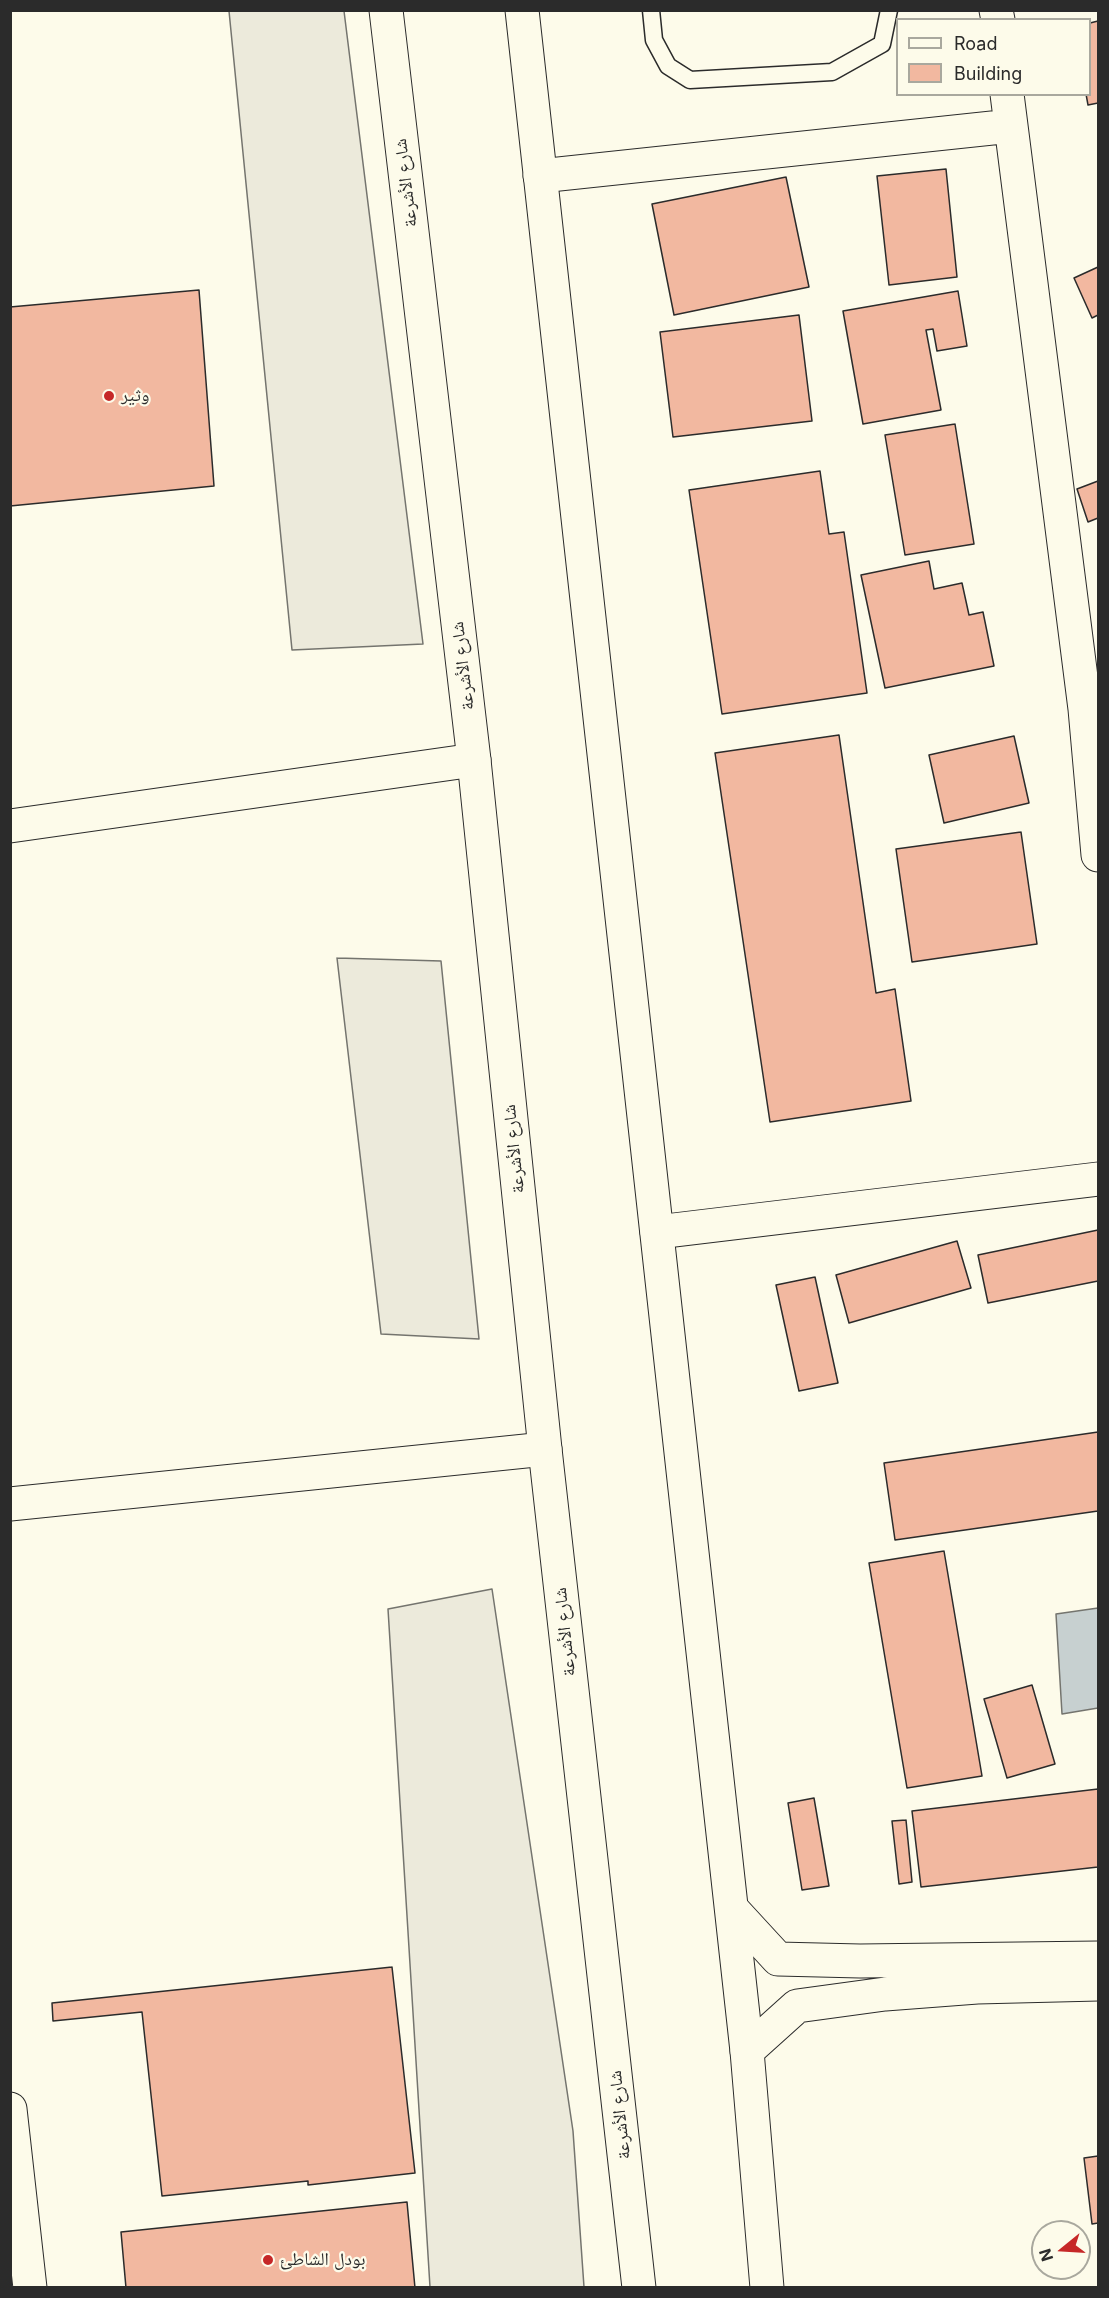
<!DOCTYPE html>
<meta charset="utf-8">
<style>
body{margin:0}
#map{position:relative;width:1109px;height:2298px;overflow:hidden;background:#fdfbea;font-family:Inter,sans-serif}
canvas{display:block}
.frame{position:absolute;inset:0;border:12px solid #2b2b2b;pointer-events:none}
.legend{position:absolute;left:896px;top:18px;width:195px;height:78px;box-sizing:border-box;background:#fdfbea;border:2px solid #a9a89e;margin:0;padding:8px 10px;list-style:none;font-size:18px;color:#2b2b2b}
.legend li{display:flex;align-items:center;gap:12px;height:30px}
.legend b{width:30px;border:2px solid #a9a89e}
.north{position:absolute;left:1031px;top:2220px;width:60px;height:60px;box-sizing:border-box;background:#fdfbea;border:2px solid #a9a89e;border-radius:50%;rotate:252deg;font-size:16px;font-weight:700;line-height:24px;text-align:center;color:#2b2b2b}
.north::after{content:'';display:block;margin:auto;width:21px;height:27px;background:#c62828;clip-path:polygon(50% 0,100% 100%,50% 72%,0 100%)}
</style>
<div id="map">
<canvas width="1109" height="2298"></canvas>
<div class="frame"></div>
<ul class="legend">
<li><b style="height:8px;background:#fdfbea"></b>Road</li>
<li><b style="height:16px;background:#f2b8a0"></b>Building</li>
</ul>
<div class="north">N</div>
</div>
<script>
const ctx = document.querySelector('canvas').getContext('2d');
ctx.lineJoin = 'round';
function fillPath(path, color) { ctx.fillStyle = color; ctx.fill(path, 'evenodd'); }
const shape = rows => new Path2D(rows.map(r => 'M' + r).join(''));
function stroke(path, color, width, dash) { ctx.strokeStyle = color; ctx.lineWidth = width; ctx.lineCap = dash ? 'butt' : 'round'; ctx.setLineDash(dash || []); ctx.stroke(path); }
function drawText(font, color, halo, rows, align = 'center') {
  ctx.font = font + ' Inter,"Noto Naskh Arabic",sans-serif'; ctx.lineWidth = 4.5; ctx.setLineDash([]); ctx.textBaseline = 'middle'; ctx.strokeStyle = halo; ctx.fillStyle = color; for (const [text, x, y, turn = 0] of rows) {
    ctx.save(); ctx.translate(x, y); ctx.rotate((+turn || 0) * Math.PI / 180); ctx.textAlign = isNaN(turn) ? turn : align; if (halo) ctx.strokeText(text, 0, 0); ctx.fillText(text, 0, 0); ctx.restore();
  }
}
const parking = shape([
 [229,11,344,11,423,644,292,650,229,11],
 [337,958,441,961,479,1339,381,1334,337,958],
 [492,1589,573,2131,584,2287,430,2287,388,1609,492,1589]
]);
fillPath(parking, '#eceadb');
stroke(parking, '#74746e', 1.5);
const water = shape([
 [1098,1608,1098,1708,1062,1714,1056,1614,1098,1608]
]);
fillPath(water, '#c7d0d0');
stroke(water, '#74746e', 1.5);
const building = shape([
 [1098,21,1098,103,1088,105,1086,94,1090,94,1090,23,1098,21],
 [946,169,957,277,889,285,877,176,946,169],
 [786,177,809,287,674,315,652,204,786,177],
 [1098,267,1098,315,1092,318,1074,278,1098,267],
 [199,290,214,486,10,506,10,307,199,290],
 [958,291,967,346,937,351,933,329,926,330,941,410,863,424,843,311,958,291],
 [799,315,812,421,673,437,660,332,799,315],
 [955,424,974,544,905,555,885,435,955,424],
 [820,471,829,534,844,532,867,693,722,714,689,490,820,471],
 [1098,481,1098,518,1088,522,1077,489,1098,481],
 [929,561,934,589,962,583,969,615,983,612,994,666,885,688,861,575,929,561],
 [839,735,876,993,895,989,911,1101,770,1122,715,753,839,735],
 [1014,736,1029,803,944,823,929,755,1014,736],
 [1021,832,1037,944,912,962,896,849,1021,832],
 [1098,1230,1098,1281,988,1303,978,1255,1098,1230],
 [957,1241,971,1288,849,1323,836,1275,957,1241],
 [815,1277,838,1383,799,1391,776,1285,815,1277],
 [1098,1432,1098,1511,895,1540,884,1463,1098,1432],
 [944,1551,982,1776,907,1788,869,1563,944,1551],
 [1032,1685,1055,1764,1007,1778,984,1699,1032,1685],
 [1098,1789,1098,1867,921,1887,912,1811,1098,1789],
 [814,1798,829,1886,802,1890,788,1803,814,1798],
 [906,1820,912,1882,899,1884,892,1821,906,1820],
 [392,1967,415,2173,308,2185,308,2181,162,2196,142,2012,53,2021,52,2003,392,1967],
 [1098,2156,1098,2223,1092,2224,1084,2158,1098,2156],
 [407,2202,415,2288,126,2288,121,2232,407,2202]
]);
fillPath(building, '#f2b8a0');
stroke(building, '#2b2b2b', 1.5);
const lane = shape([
 [651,10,654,40,668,66,690,80,832,72,882,44,889,10]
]);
const street = shape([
 [996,10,998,20],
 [1007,94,1085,709,1098,855],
 [540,176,1011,126],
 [10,826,474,760],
 [657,1232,1098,1179],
 [10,1504,545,1449],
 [732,1909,778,1959,860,1961,1098,1958],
 [747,2051,797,2006,885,1994,977,1987,1098,1984],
 [10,2109,30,2288]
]);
const secondary = shape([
 [386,10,474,760,545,1449,639,2288],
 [522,10,747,2051,767,2288]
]);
stroke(lane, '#2b2b2b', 19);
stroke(street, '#2b2b2b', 35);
stroke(secondary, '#2b2b2b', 35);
stroke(lane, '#fdfbea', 16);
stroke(street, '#fdfbea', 33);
stroke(secondary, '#fdfbea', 33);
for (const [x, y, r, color] of [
 [109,396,6,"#c62828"],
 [268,2260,6,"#c62828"]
]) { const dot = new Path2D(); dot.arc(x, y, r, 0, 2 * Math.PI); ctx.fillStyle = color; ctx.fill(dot); stroke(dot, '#fdfbea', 2); }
drawText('18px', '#2b2b2b', '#fdfbea', [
 ["شارع الأشرعة",406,183,-97],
 ["شارع الأشرعة",463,666,-97],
 ["شارع الأشرعة",514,1149,-96],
 ["شارع الأشرعة",565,1632,-96],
 ["شارع الأشرعة",620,2115,-96]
]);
drawText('18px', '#2b2b2b', '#fdfbea', [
 ["وثير",121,396],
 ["بودل الشاطئ",280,2260]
], 'left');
</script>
